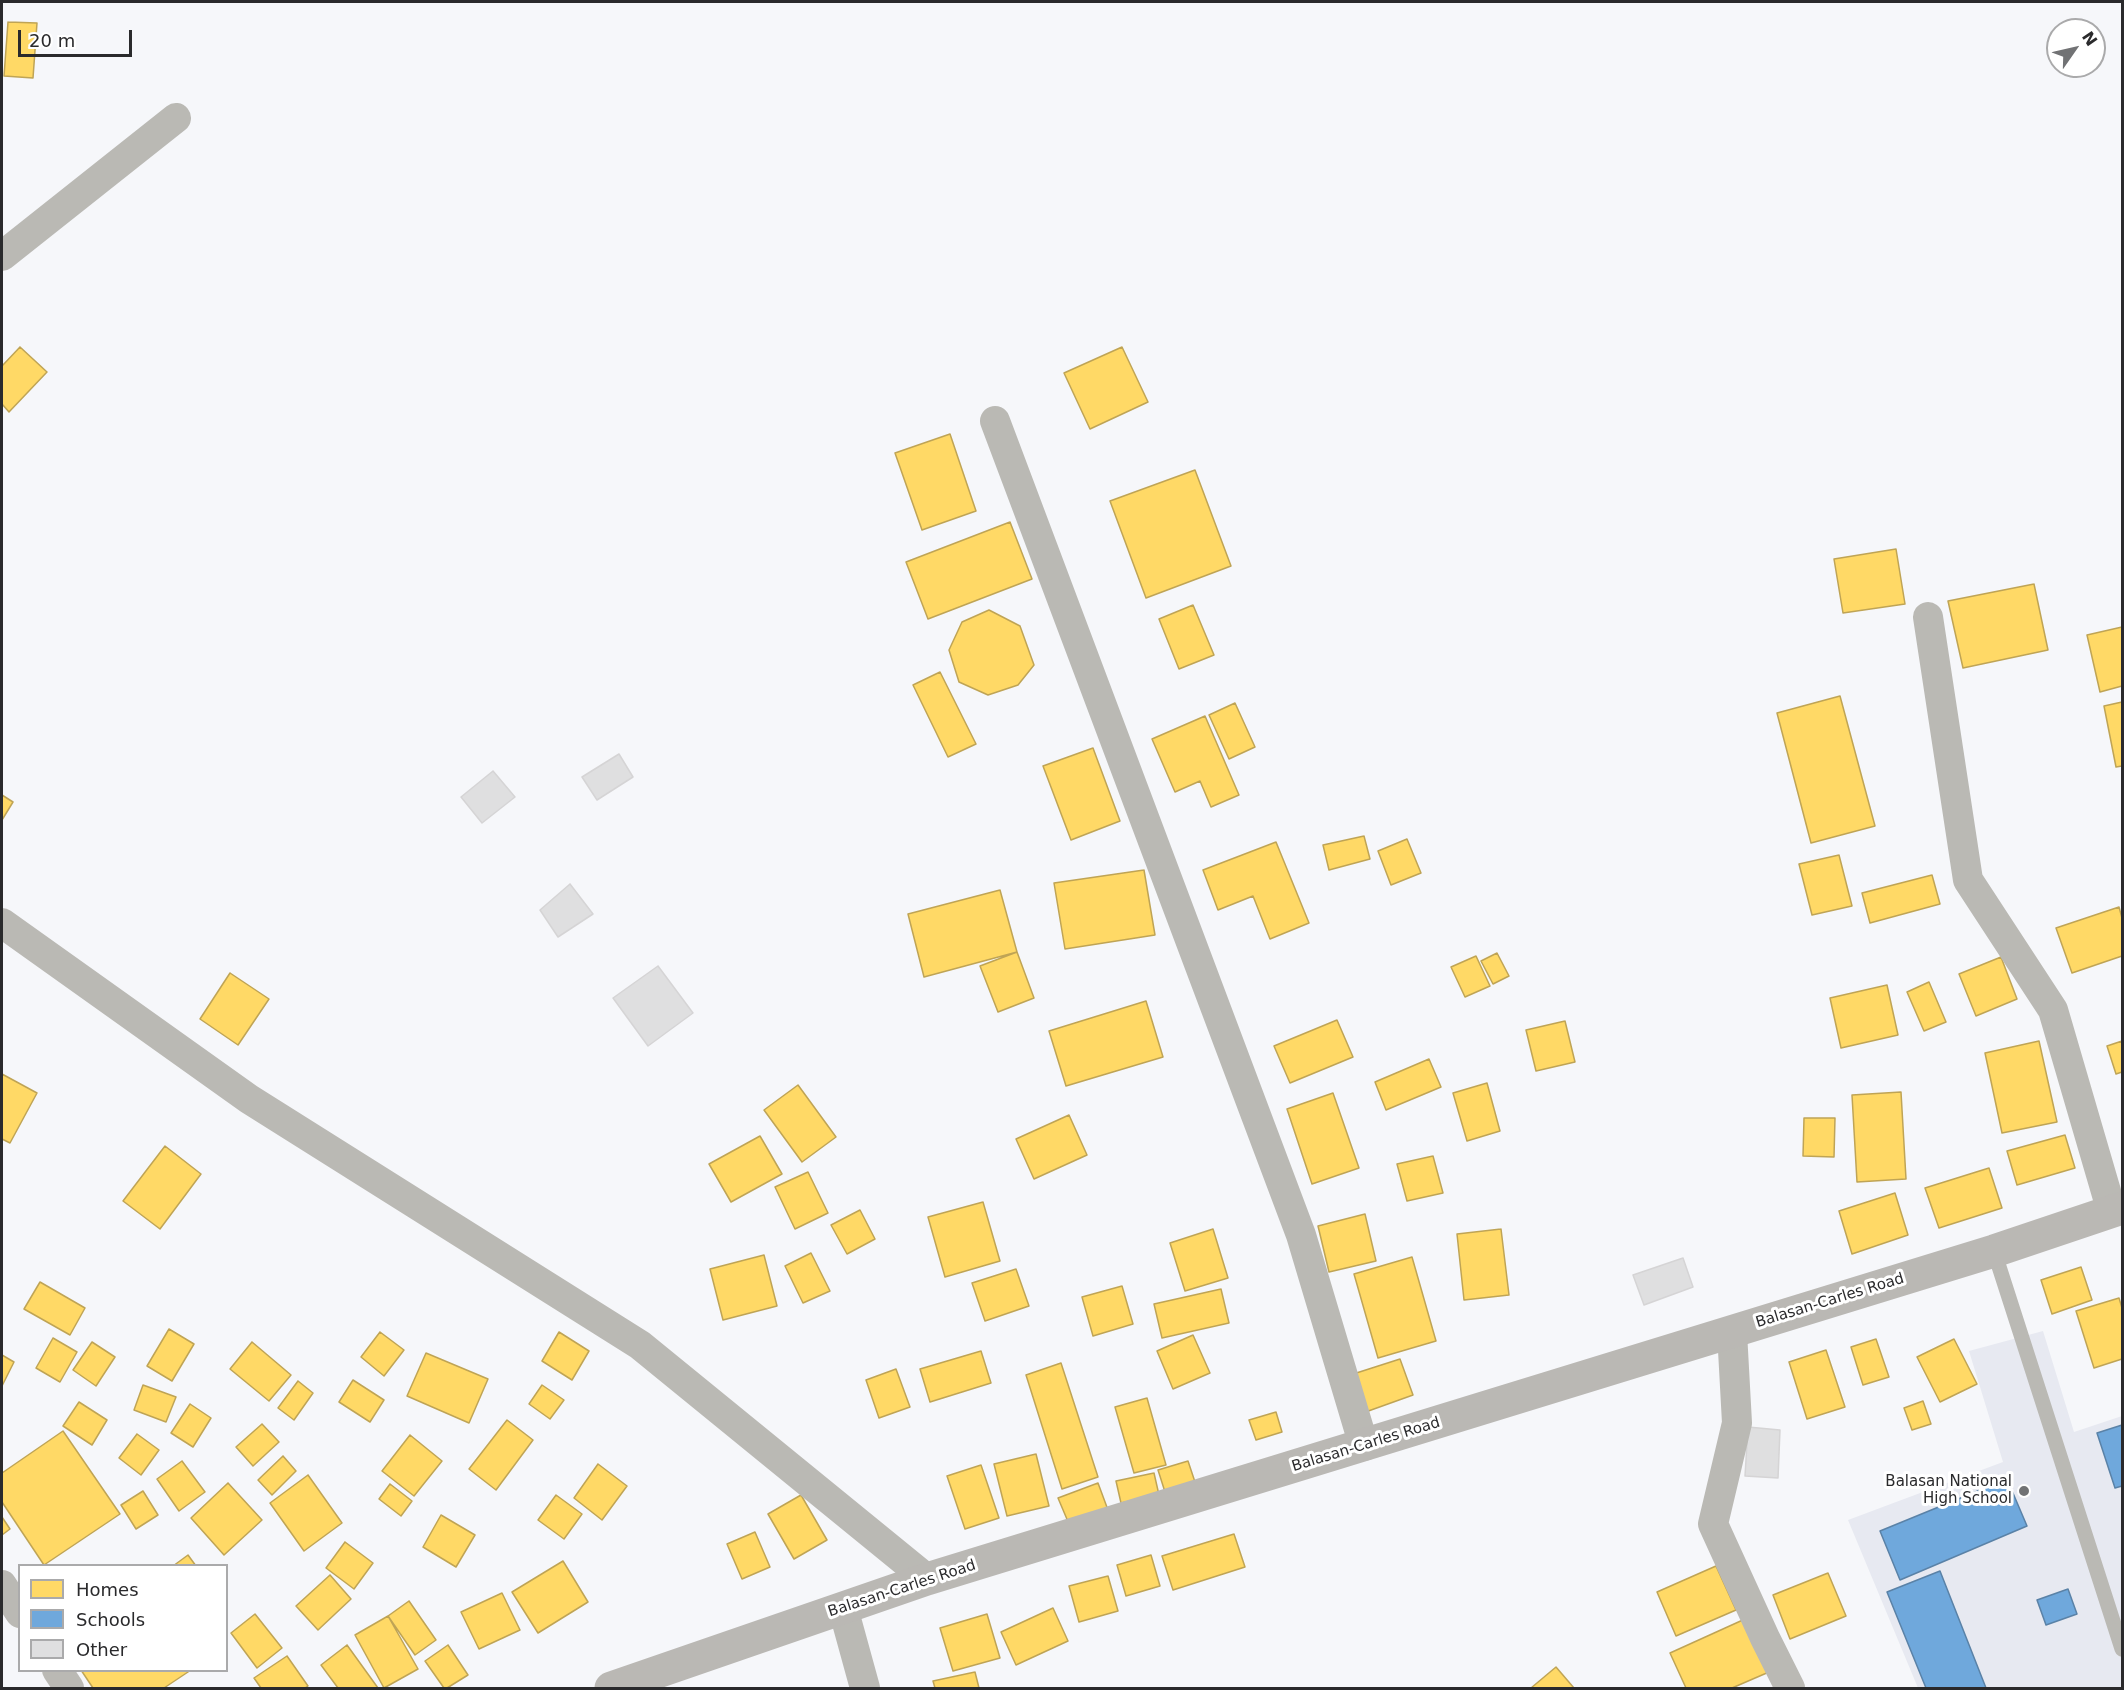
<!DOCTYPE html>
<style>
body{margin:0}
#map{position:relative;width:2124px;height:1690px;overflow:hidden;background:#f6f7fa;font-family:"DejaVu Sans",sans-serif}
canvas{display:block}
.frame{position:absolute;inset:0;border:3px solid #2a2a2c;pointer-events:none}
.legend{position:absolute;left:18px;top:1564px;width:210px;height:108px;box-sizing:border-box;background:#fff;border:2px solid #aaaaab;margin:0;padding:8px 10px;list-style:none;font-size:18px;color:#2a2a2c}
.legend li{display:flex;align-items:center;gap:12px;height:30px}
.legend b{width:30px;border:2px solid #aaaaab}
.north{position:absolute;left:2046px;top:18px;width:60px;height:60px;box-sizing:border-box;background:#fff;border:2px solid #aaaaab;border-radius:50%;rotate:56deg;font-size:16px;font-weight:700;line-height:24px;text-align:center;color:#2a2a2c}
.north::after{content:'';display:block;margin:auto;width:21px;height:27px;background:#717274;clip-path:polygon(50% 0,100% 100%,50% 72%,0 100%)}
.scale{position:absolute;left:18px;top:30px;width:114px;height:27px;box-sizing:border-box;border:3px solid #2a2a2c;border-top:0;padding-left:8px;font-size:18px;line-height:21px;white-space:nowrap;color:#2a2a2c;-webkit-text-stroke:4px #fff;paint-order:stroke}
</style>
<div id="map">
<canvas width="2124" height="1690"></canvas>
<div class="frame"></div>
<ul class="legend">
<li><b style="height:16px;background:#ffd966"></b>Homes</li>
<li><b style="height:16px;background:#6fa8dc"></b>Schools</li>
<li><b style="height:16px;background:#dfdfe0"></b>Other</li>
</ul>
<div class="north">N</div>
<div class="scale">20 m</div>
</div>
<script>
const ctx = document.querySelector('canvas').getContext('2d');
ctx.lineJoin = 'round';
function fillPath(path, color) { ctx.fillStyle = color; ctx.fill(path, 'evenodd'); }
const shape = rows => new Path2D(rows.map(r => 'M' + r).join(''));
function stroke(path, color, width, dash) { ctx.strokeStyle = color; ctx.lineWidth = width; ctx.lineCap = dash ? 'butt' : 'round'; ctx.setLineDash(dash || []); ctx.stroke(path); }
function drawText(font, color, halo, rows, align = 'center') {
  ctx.font = font + ' "DejaVu Sans",sans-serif'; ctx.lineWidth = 6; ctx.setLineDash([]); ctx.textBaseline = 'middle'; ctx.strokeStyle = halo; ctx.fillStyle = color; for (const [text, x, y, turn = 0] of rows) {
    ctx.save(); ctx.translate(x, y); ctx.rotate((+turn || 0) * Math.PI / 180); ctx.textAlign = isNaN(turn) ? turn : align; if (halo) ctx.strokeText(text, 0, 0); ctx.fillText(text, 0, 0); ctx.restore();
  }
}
fillPath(shape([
 [2043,1331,2074,1432,2122,1416,2122,1688,1918,1688,1848,1520,2003,1462,1969,1351]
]), '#e7e9f1');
const homes = shape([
 [8,22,37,23,33,78,4,76,8,22],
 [20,347,47,372,9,412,2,404,2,366,20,347],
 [1122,347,1148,402,1090,429,1064,373,1122,347],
 [950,434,976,511,922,530,895,453,950,434],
 [1195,470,1231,566,1146,598,1110,501,1195,470],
 [1010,522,1032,579,928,619,906,562,1010,522],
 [1896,549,1905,604,1843,613,1834,559,1896,549],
 [2034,584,2048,650,1963,668,1948,601,2034,584],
 [1193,605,1214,655,1179,669,1159,619,1193,605],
 [989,610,1020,626,1034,665,1018,685,988,695,959,682,949,650,962,622,989,610],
 [2122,627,2122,686,2100,692,2087,635,2122,627],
 [940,672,976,744,948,757,913,685,940,672],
 [1840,696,1875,826,1811,843,1777,713,1840,696],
 [2122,702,2122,766,2116,767,2104,706,2122,702],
 [1235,703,1255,747,1229,759,1209,715,1235,703],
 [1205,716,1239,795,1211,807,1200,781,1175,792,1152,739,1205,716],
 [1093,748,1120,821,1071,840,1043,766,1093,748],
 [2,795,13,802,2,820,2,795],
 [1364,836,1370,859,1329,870,1323,845,1364,836],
 [1407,839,1421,873,1391,885,1378,851,1407,839],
 [1276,842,1309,923,1270,939,1253,896,1218,910,1203,870,1276,842],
 [1839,855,1852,906,1812,915,1799,864,1839,855],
 [1144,870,1155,935,1065,949,1054,883,1144,870],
 [1932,875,1940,904,1870,923,1862,893,1932,875],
 [1000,890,1017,952,924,977,908,914,1000,890],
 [2119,907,2122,918,2122,956,2072,973,2056,928,2119,907],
 [1017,952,1034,998,998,1012,980,966,1017,952],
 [1497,953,1509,976,1493,984,1481,961,1497,953],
 [1476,956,1490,986,1465,997,1451,967,1476,956],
 [2001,957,2017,999,1976,1016,1959,974,2001,957],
 [230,973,269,999,238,1045,200,1019,230,973],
 [1929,982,1946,1022,1924,1031,1907,992,1929,982],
 [1887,985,1898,1035,1841,1048,1830,998,1887,985],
 [1146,1001,1163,1057,1066,1086,1049,1031,1146,1001],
 [1337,1020,1353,1057,1290,1083,1274,1046,1337,1020],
 [1565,1021,1575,1062,1536,1071,1526,1030,1565,1021],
 [2039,1041,2057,1122,2002,1133,1985,1053,2039,1041],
 [2122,1041,2122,1072,2116,1074,2107,1046,2122,1041],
 [1429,1059,1441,1087,1386,1110,1375,1082,1429,1059],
 [2,1074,37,1093,10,1143,2,1139,2,1074],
 [1487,1083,1500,1131,1467,1141,1453,1093,1487,1083],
 [798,1085,836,1137,802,1162,764,1110,798,1085],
 [1901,1092,1906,1179,1857,1182,1852,1095,1901,1092],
 [1333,1093,1359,1168,1312,1184,1287,1109,1333,1093],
 [1069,1115,1087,1155,1034,1179,1016,1139,1069,1115],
 [1804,1118,1835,1118,1834,1157,1803,1156,1804,1118],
 [2065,1135,2075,1168,2017,1185,2007,1151,2065,1135],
 [760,1136,782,1174,731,1202,709,1164,760,1136],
 [165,1146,201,1174,160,1229,123,1201,165,1146],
 [1433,1156,1443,1193,1407,1201,1397,1164,1433,1156],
 [1989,1168,2002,1208,1939,1228,1925,1188,1989,1168],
 [808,1172,828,1213,795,1229,775,1187,808,1172],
 [1895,1193,1908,1235,1852,1254,1839,1211,1895,1193],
 [983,1202,1000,1261,945,1277,928,1217,983,1202],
 [860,1210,875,1239,847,1254,831,1225,860,1210],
 [1365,1214,1376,1261,1329,1272,1318,1226,1365,1214],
 [1213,1229,1228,1278,1185,1291,1170,1243,1213,1229],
 [1501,1229,1509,1295,1464,1300,1457,1234,1501,1229],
 [811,1253,830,1291,803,1303,785,1266,811,1253],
 [764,1255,777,1306,723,1320,710,1269,764,1255],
 [1412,1257,1436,1341,1378,1358,1354,1274,1412,1257],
 [2081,1267,2092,1300,2052,1314,2041,1280,2081,1267],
 [1016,1269,1029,1306,985,1321,972,1283,1016,1269],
 [40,1282,85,1308,70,1335,24,1309,40,1282],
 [1122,1286,1133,1324,1093,1336,1082,1297,1122,1286],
 [1221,1289,1229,1323,1162,1338,1154,1304,1221,1289],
 [2119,1298,2122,1308,2122,1359,2094,1368,2076,1311,2119,1298],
 [169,1329,194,1344,172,1381,147,1366,169,1329],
 [380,1332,404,1350,384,1376,361,1357,380,1332],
 [559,1332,589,1351,572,1380,542,1361,559,1332],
 [1193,1335,1210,1373,1173,1389,1157,1351,1193,1335],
 [53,1338,77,1352,60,1382,36,1368,53,1338],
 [1876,1339,1889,1377,1863,1385,1851,1347,1876,1339],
 [1954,1339,1977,1384,1940,1402,1917,1357,1954,1339],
 [92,1342,115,1357,96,1386,73,1370,92,1342],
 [252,1342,291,1375,269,1401,230,1369,252,1342],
 [1826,1350,1845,1407,1807,1419,1789,1362,1826,1350],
 [981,1351,991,1383,930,1402,920,1369,981,1351],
 [426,1353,488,1379,469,1423,407,1396,426,1353],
 [2,1355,14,1362,2,1386,2,1355],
 [1400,1359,1413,1395,1360,1414,1347,1376,1400,1359],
 [1061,1363,1098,1477,1062,1489,1026,1375,1061,1363],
 [896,1369,910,1407,879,1418,866,1380,896,1369],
 [353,1380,384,1400,370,1422,339,1402,353,1380],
 [298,1381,313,1393,294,1420,278,1408,298,1381],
 [143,1385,176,1397,166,1422,134,1410,143,1385],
 [542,1385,564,1400,550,1419,529,1404,542,1385],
 [1147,1398,1166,1465,1134,1473,1115,1407,1147,1398],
 [1923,1401,1931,1424,1912,1430,1904,1408,1923,1401],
 [79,1402,107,1420,92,1445,63,1426,79,1402],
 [190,1404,211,1418,193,1447,171,1433,190,1404],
 [1276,1412,1282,1432,1256,1440,1249,1420,1276,1412],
 [507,1420,533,1440,496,1490,469,1469,507,1420],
 [262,1424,279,1442,253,1466,236,1447,262,1424],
 [63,1431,120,1514,44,1565,2,1502,2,1473,63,1431],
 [137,1434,159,1450,141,1475,119,1458,137,1434],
 [410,1435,442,1461,414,1496,382,1471,410,1435],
 [1036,1454,1049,1506,1007,1516,994,1464,1036,1454],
 [283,1456,296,1471,272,1495,258,1480,283,1456],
 [182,1461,205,1492,179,1511,157,1479,182,1461],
 [1188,1461,1195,1482,1165,1492,1158,1470,1188,1461],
 [598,1464,627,1486,602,1520,574,1498,598,1464],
 [981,1465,999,1518,965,1529,947,1476,981,1465],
 [1154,1473,1159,1495,1121,1503,1116,1481,1154,1473],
 [308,1475,342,1523,304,1551,270,1503,308,1475],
 [228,1483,262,1520,224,1555,191,1518,228,1483],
 [1098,1483,1108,1510,1069,1524,1058,1498,1098,1483],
 [390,1484,412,1501,401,1516,379,1499,390,1484],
 [143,1491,158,1515,136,1529,121,1505,143,1491],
 [556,1495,582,1514,564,1539,538,1520,556,1495],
 [801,1495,827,1540,794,1559,768,1514,801,1495],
 [441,1515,475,1535,456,1567,423,1547,441,1515],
 [2,1517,10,1529,2,1535,2,1517],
 [755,1532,770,1567,742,1579,727,1544,755,1532],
 [1234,1534,1245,1567,1173,1590,1162,1556,1234,1534],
 [345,1542,373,1563,354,1589,326,1568,345,1542],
 [188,1555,196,1566,173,1566,188,1555],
 [1151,1555,1160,1586,1126,1596,1117,1565,1151,1555],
 [563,1561,588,1602,538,1633,512,1592,563,1561],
 [1716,1566,1736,1610,1676,1636,1657,1592,1716,1566],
 [1828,1573,1846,1616,1790,1639,1773,1595,1828,1573],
 [330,1575,351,1599,318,1630,296,1606,330,1575],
 [1108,1576,1118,1611,1079,1622,1069,1586,1108,1576],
 [502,1593,520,1630,479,1649,461,1612,502,1593],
 [409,1601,436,1640,415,1655,388,1616,409,1601],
 [1053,1608,1068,1641,1016,1665,1001,1632,1053,1608],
 [255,1614,282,1648,257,1668,231,1633,255,1614],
 [987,1614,1000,1658,953,1671,940,1628,987,1614],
 [388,1616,418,1669,384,1688,355,1635,388,1616],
 [1745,1619,1769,1672,1732,1688,1686,1688,1670,1653,1745,1619],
 [347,1645,378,1688,338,1688,321,1665,347,1645],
 [448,1645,468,1675,447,1688,444,1688,425,1661,448,1645],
 [287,1656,308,1686,305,1688,261,1688,254,1678,287,1656],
 [1556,1667,1574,1688,1531,1688,1556,1667],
 [81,1670,191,1670,164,1688,93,1688,81,1670],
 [975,1672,979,1688,935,1688,933,1681,975,1672]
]);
fillPath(homes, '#ffd966');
stroke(homes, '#bfa455', 1.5);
const schools = shape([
 [2122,1425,2122,1486,2115,1488,2097,1433,2122,1425],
 [2007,1479,2027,1526,1900,1580,1880,1531,2007,1479],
 [1940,1571,1986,1688,1926,1688,1887,1592,1940,1571],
 [2068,1589,2077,1614,2046,1625,2037,1600,2068,1589]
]);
fillPath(schools, '#6fa8dc');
stroke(schools, '#5a82a7', 1.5);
const building = shape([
 [619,754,633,777,597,800,582,777,619,754],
 [493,771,515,797,482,823,461,797,493,771],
 [570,884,593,914,558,937,540,910,570,884],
 [658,966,693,1013,648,1046,613,998,658,966],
 [1683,1258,1693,1287,1644,1305,1633,1275,1683,1258],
 [1748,1427,1780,1430,1778,1478,1745,1476,1748,1427]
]);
fillPath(building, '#dfdfe0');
stroke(building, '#d5d4d5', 1.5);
stroke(shape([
 [1994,1251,2122,1649]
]), '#bab9b4', 15);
stroke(shape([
 [2,256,176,118],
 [995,421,1301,1235,1364,1446],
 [1928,617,1968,880,2053,1010,2112,1212],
 [2,923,249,1099,640,1345,927,1579],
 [1732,1332,1737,1423,1713,1524,1765,1638,1790,1688],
 [2,1585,20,1613],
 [843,1608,865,1688],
 [57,1670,69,1688]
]), '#bab9b4', 30);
stroke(shape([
 [611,1688,927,1579,1994,1251,2122,1208]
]), '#bab8b4', 33);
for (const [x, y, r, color] of [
 [2024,1491,6,"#717274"]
]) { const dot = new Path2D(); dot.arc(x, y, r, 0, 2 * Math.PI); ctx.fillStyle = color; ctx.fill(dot); stroke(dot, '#fff', 2); }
drawText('15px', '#2a2a2c', '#fff', [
 ["Balasan-Carles Road",1830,1301,-17],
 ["Balasan-Carles Road",1366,1445,-17],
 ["Balasan-Carles Road",902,1589,-18]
]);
drawText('15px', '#2a2a2c', '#fff', [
 ["Balasan National",2012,1482],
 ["High School",2012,1499]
], 'right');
</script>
